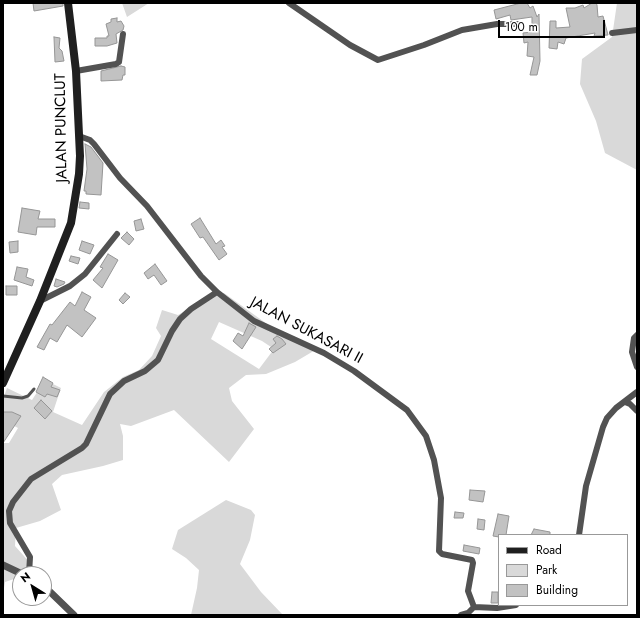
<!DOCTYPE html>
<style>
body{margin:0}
#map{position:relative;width:640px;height:618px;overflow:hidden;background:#fff;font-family:Jost,sans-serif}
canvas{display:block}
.frame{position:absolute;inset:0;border:4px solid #000;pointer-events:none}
.legend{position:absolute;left:498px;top:534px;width:130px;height:72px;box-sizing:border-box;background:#fff;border:1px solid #999;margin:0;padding:5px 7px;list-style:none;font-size:12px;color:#000}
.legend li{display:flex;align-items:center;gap:8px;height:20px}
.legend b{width:20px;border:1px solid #999}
.north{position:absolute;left:12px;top:566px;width:40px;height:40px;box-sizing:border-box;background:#fff;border:1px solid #999;border-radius:50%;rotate:323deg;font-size:11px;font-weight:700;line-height:16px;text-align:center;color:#000}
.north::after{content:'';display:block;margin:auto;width:14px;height:18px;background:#000;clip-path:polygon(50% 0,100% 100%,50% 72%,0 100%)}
.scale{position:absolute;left:498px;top:20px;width:107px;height:18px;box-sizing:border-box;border:2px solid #000;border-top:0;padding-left:5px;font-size:12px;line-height:14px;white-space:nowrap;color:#000;-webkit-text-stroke:3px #fff;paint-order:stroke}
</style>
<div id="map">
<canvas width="640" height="618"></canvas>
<div class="frame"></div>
<ul class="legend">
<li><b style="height:5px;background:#1f1f1f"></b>Road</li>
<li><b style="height:11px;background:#d9d9d9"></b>Park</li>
<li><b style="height:11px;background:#c2c2c2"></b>Building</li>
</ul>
<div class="north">N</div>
<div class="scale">100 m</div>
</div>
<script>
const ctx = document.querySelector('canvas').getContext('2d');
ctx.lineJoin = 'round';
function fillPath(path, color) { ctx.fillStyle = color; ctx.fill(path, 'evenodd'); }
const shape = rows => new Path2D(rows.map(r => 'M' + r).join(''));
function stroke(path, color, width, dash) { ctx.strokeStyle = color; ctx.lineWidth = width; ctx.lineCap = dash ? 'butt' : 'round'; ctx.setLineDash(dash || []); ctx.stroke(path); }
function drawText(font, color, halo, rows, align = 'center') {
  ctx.font = font + ' Jost,sans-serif'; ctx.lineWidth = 3; ctx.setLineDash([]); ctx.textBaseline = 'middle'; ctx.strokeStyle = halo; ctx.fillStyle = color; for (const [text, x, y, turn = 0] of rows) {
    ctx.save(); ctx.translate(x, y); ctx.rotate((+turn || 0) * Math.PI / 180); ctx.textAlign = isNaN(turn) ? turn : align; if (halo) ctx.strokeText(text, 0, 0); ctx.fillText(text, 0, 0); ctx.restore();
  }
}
fillPath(shape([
 [122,3,149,3,127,17],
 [617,3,637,3,637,170,605,153,596,121,580,84,582,59,612,37],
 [224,293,281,334,317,349,295,362,266,374,246,375,229,388,232,401,254,429,229,462,174,410,131,426,120,424,123,436,123,460,103,466,62,475,52,484,61,510,40,521,16,528,15,546,32,565,34,573,20,574,20,577,5,582,3,594,3,443,9,443,18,428,3,420,3,399,7,388,32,400,45,380,61,388,53,412,82,425,104,392,123,377,139,370,152,356,161,336,156,328,162,310,178,315,212,295],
 [219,322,262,341,274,349,259,369,211,339],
 [226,500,251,510,255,515,250,540,240,564,261,592,283,615,191,615,197,588,199,570,186,558,172,549,178,530]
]), '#d9d9d9');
const building = shape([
 [33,3,63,3,63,6,34,11,33,3],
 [521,3,527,3,530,8,533,6,537,17,539,14,540,61,537,75,530,75,534,57,527,56,528,42,524,43,523,33,532,32,532,17,511,20,510,15,496,19,494,10,521,3],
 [592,3,596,3,597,5,598,17,603,16,608,35,594,36,595,33,566,38,564,44,558,42,557,49,549,48,550,21,556,21,556,28,570,27,566,8,575,8,583,5,584,8,592,3],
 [117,18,117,22,121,21,124,26,123,30,116,34,117,43,107,46,95,46,95,38,107,38,107,36,109,36,106,24,111,22,111,19,117,18],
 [54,37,60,38,59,48,62,51,64,61,55,62,54,37],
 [121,66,125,67,125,75,123,75,122,80,101,81,101,71,121,66],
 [85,144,91,147,103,163,101,195,86,194,86,191,84,191,87,169,85,144],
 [80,202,89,203,89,209,79,208,80,202],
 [22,208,40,211,38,219,55,219,55,227,37,227,36,235,18,232,22,208],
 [200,218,216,244,221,240,225,246,222,247,227,254,219,260,203,237,200,238,191,224,200,218],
 [141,219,144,229,136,231,134,221,141,219],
 [127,232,134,239,129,245,121,238,127,232],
 [18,241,18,252,10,253,9,242,18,241],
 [82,241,94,245,90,254,79,250,82,241],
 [108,254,118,260,102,288,93,280,103,268,100,267,108,254],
 [71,256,80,258,78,264,69,261,71,256],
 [155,264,167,281,161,285,154,275,148,279,144,273,155,264],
 [17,267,28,269,26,277,34,280,32,286,14,280,17,267],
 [56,279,65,282,64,284,57,287,54,286,56,279],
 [6,286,17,286,17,295,6,295,6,286],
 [82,292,91,297,84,310,96,318,82,337,67,325,57,342,50,338,44,350,37,347,50,324,52,325,70,302,75,306,82,292],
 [125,293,130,297,123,304,119,300,125,293],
 [249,323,256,327,242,349,233,341,238,333,243,336,249,323],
 [277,336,282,339,286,344,273,353,269,349,276,343,273,339,277,336],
 [43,377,53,383,51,387,60,390,57,397,47,394,45,397,36,392,43,377],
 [41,400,52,411,45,419,34,408,41,400],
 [3,412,12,412,21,416,3,443,3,412],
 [470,490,485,491,483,502,469,500,470,490],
 [455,512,464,513,463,518,454,518,455,512],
 [498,514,509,516,506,535,499,535,499,537,493,536,498,514],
 [478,519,485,520,484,530,477,529,478,519],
 [534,529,550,532,550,535,531,535,534,529],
 [464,545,480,548,479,554,463,551,464,545],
 [492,592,498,592,498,603,491,603,492,592]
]);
fillPath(building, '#c2c2c2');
stroke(building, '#969696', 1);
stroke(shape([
 [3,396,22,398,28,396,34,389]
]), '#525252', 3);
stroke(shape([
 [289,3,350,45,378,60,424,45,462,30,497,24,517,24],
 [612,33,637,30],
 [76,71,116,64,119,62,123,34],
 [79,136,90,140,94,144,120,178,147,206,201,276,217,292,254,321,324,353,354,371,407,410,426,436,434,460,441,498,439,551,442,554,472,560,473,563,468,591,474,607,497,608,516,605],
 [40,301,70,286,85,274,117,234],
 [637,335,634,338,632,352,637,367],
 [625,402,630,404,637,411],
 [579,535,586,486,603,427,607,418,616,408,637,392],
 [29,574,30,557,10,523,9,511,13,502,31,479,82,448,86,444,110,394,124,381,145,371,158,360,172,331,180,319,191,309,217,292],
 [461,615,468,613,474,607]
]), '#525252', 6);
stroke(shape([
 [3,565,22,574],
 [44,586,74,615]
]), '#525252', 7);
stroke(shape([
 [3,383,40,301,71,223,79,174,80,156,76,71,68,3]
]), '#1f1f1f', 8);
drawText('15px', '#000', '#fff', [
 ["JALAN PUNCLUT",62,128,-91],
 ["JALAN SUKASARI II",306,331,28]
]);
</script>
